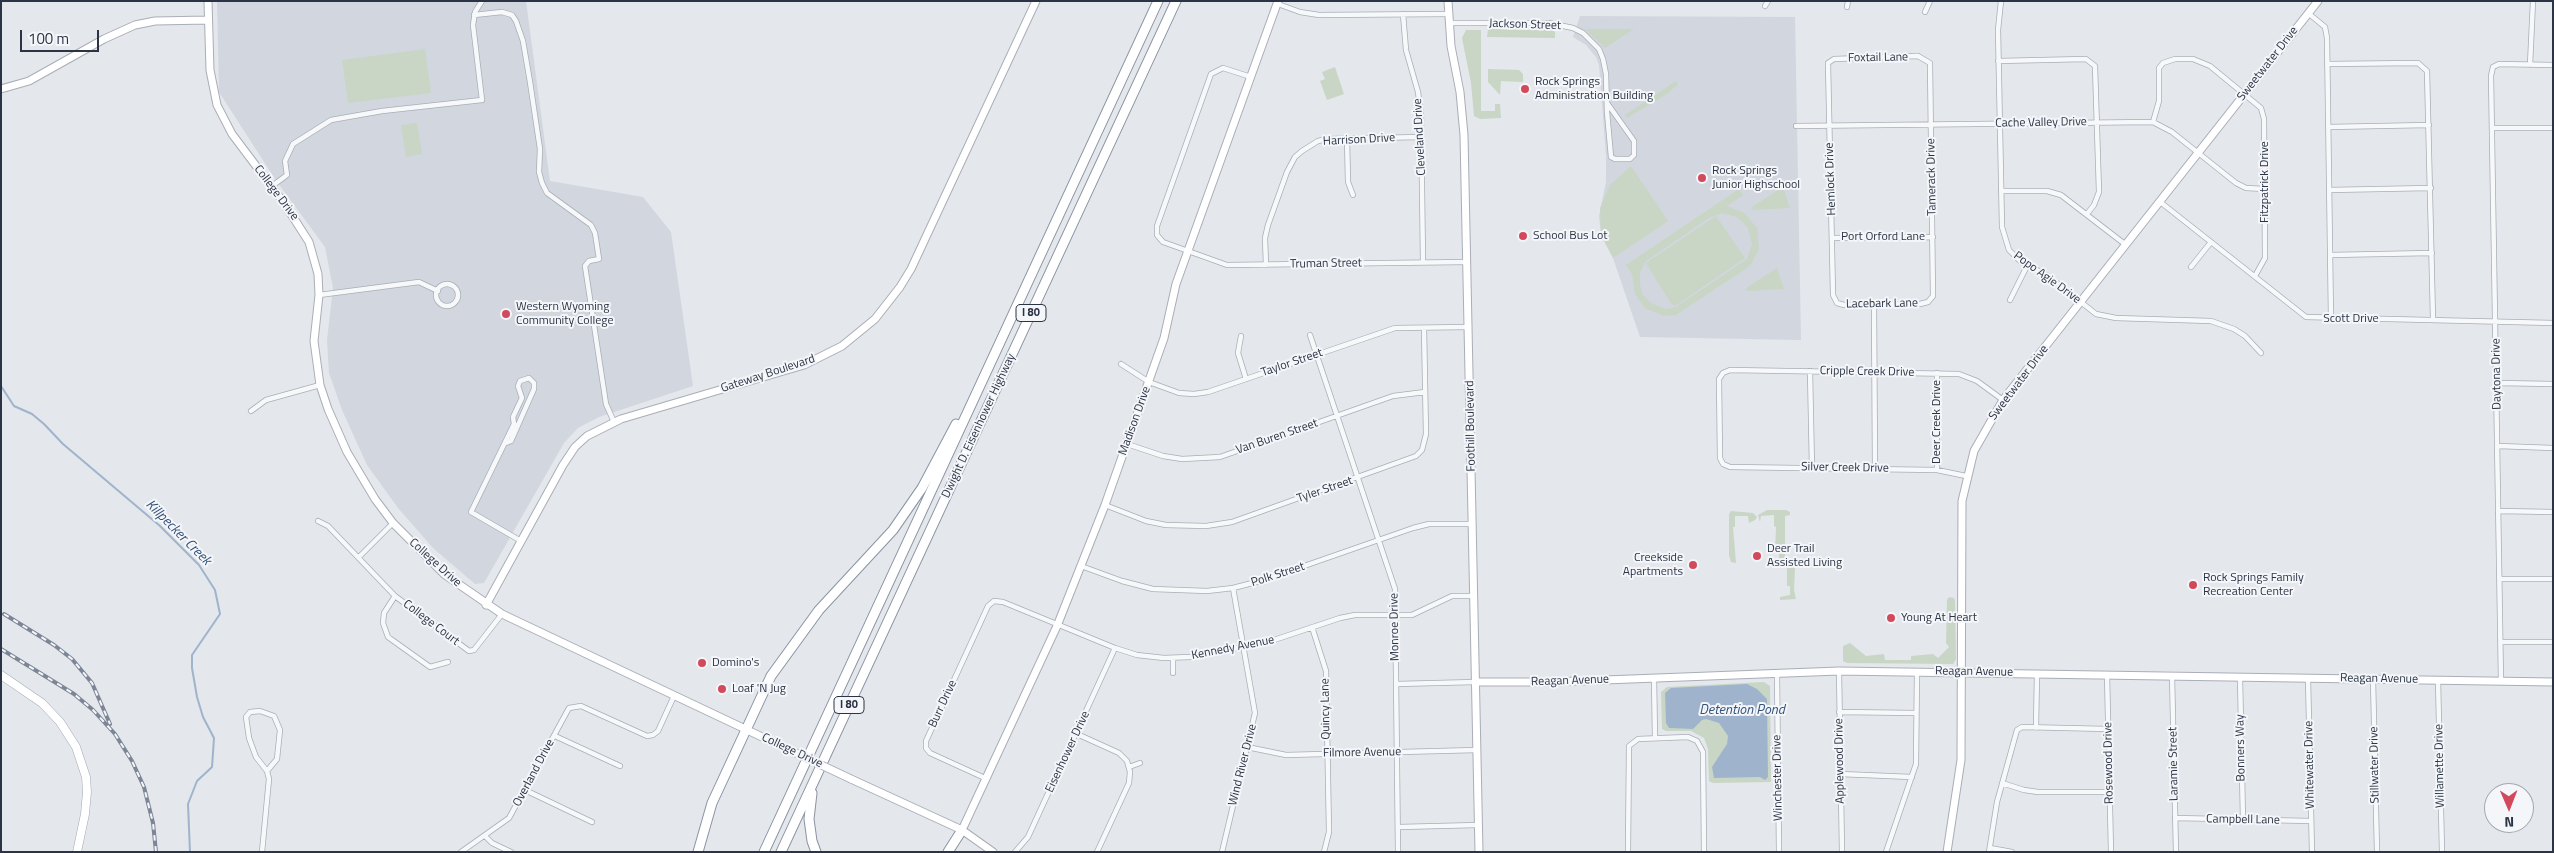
<!DOCTYPE html>
<style>
body{margin:0}
#map{position:relative;width:2554px;height:853px;overflow:hidden;background:#e4e7ec;font-family:"Titillium Web",sans-serif}
canvas{display:block}
.frame{position:absolute;inset:0;border:2px solid #2b3445;pointer-events:none}
.north{position:absolute;left:2484px;top:783px;width:50px;height:50px;box-sizing:border-box;background:#f4f6f9;border:1px solid #a4a8b1;border-radius:50%;rotate:179deg;font-size:14px;font-weight:700;line-height:20px;text-align:center;color:#2b3445}
.north::after{content:'';display:block;margin:auto;width:18px;height:22px;background:#d1495b;clip-path:polygon(50% 0,100% 100%,50% 72%,0 100%)}
.scale{position:absolute;left:20px;top:30px;width:79px;height:22px;box-sizing:border-box;border:2px solid #2b3445;border-top:0;padding-left:6px;font-size:15px;line-height:18px;white-space:nowrap;color:#2b3445;-webkit-text-stroke:4px #f4f6f9;paint-order:stroke}
</style>
<div id="map">
<canvas width="2554" height="853"></canvas>
<div class="frame"></div>
<div class="north">N</div>
<div class="scale">100 m</div>
</div>
<script>
const ctx = document.querySelector('canvas').getContext('2d');
ctx.lineJoin = 'round';
function fillPath(path, color) { ctx.fillStyle = color; ctx.fill(path, 'evenodd'); }
const shape = rows => new Path2D(rows.map(r => 'M' + r).join(''));
function stroke(path, color, width, dash) { ctx.strokeStyle = color; ctx.lineWidth = width; ctx.lineCap = dash ? 'butt' : 'round'; ctx.setLineDash(dash || []); ctx.stroke(path); }
function drawText(font, color, halo, rows, align = 'center') {
  ctx.font = font + ' "Titillium Web",sans-serif'; ctx.lineWidth = 4; ctx.setLineDash([]); ctx.textBaseline = 'middle'; ctx.strokeStyle = halo; ctx.fillStyle = color; for (const [text, x, y, turn = 0] of rows) {
    ctx.save(); ctx.translate(x, y); ctx.rotate((+turn || 0) * Math.PI / 180); ctx.textAlign = isNaN(turn) ? turn : align; if (halo) ctx.strokeText(text, 0, 0); ctx.fillText(text, 0, 0); ctx.restore();
  }
}
fillPath(shape([
 [217,1,526,1,550,181,643,197,671,232,693,386,599,417,578,428,564,443,484,583,475,584,433,548,398,508,367,465,342,410,329,373,327,340,333,288,325,247,275,179,219,92],
 [1580,16,1795,17,1801,340,1640,337,1613,258,1601,235,1599,216,1606,182,1606,156,1599,65,1596,57,1586,45,1573,37]
]), '#d2d6de');
fillPath(shape([
 [1491,29,1552,30,1555,32,1555,38,1487,37,1488,30],
 [1585,29,1634,29,1605,48],
 [1466,30,1481,30,1481,111,1495,111,1495,104,1500,104,1501,118,1480,119,1474,116,1471,83,1462,38],
 [425,49,431,93,348,103,342,60],
 [1335,67,1344,94,1327,100,1320,81,1325,79,1322,72],
 [1488,69,1519,70,1523,74,1523,82,1501,81,1500,95,1488,82],
 [1676,81,1678,84,1667,94,1627,118,1625,115],
 [417,123,422,154,406,157,401,125],
 [1631,166,1668,221,1613,258,1601,235,1600,208,1610,185],
 [1783,187,1790,208,1753,210,1752,207],
 [1739,189,1743,195,1727,206,1744,213,1757,228,1759,249,1750,266,1676,315,1664,316,1645,308,1635,294,1632,274,1626,265],
 [1722,213,1737,217,1748,228,1752,245,1747,259,1676,307,1666,309,1651,303,1643,295,1640,285,1640,272,1646,261,1709,218],
 [1716,216,1745,258,1675,306,1670,302,1646,263],
 [1777,268,1784,289,1747,291,1746,288],
 [1767,510,1786,510,1790,512,1790,515,1785,516,1785,561,1779,561,1779,552,1775,552,1776,527,1774,526,1774,515,1761,516,1760,522,1758,515],
 [1731,511,1753,513,1757,517,1755,520,1749,523,1748,516,1735,516,1735,527,1733,527,1736,563,1731,562,1729,555,1729,514],
 [1787,567,1795,568,1794,590,1796,599,1780,600,1780,597,1790,595,1790,586,1787,586],
 [1949,597,1954,598,1955,601,1956,659,1953,664,1847,663,1843,661,1843,646,1850,643,1866,656,1884,654,1885,660,1911,660,1911,656,1933,654,1938,658,1949,647,1946,643,1947,600],
 [1764,682,1770,686,1771,782,1713,783,1709,781,1708,749,1704,738,1691,731,1666,731,1662,729,1661,692,1667,687]
]), '#c9d6c5');
fillPath(shape([
 [1747,684,1757,689,1767,699,1768,777,1765,780,1760,777,1714,778,1712,767,1727,744,1728,736,1719,723,1706,719,1702,720,1693,729,1669,728,1666,723,1665,693,1671,688]
]), '#9fb4cc');
stroke(shape([
 [1,386,14,406,32,414,44,424,63,444,160,526,199,565,215,590,220,614,192,655,192,668,197,697,203,717,214,738,212,767,197,781,188,804,190,852]
]), '#9fb4cc', 2);
const street = shape([
 [2001,1,1998,30,2002,227,2009,250,2020,261,2048,276,2096,314,2116,318,2211,321,2234,329,2245,336,2261,353],
 [1278,4,1300,12,1319,15,1449,14],
 [1765,6,1768,1],
 [1847,7,1848,1],
 [1925,12,1930,1],
 [2308,13,2325,27,2327,38,2331,319],
 [1403,14,1406,50,1418,92,1421,114,1423,262],
 [474,15,502,12,512,15,516,21,523,41,530,82,540,149,539,172,542,183,547,193,591,225,595,233,599,259,589,261,585,266,606,404,614,422],
 [1449,23,1549,23,1573,28,1583,33,1599,49,1603,59,1606,74,1607,112,1611,157,1615,159,1630,159,1634,155,1634,141,1607,103],
 [1918,56,1930,63,1933,296,1928,302,1920,304,1844,305,1837,303,1833,295,1828,63,1834,59,1918,56],
 [1998,61,2086,59,2095,66,2099,192,2094,205,2087,214],
 [2327,64,2418,63,2427,71,2433,319],
 [2530,65,2533,1],
 [1251,77,1223,68,1211,74,1157,226,1157,235,1163,242,1227,265,1467,262],
 [2153,122,2159,101,2159,68,2163,63,2175,59,2193,59,2210,66,2261,108,2264,119,2265,258,2255,276],
 [1796,126,2153,122,2172,132,2236,183,2246,188,2265,189],
 [2328,127,2429,125],
 [2492,128,2553,128],
 [1347,139,1348,182,1353,195],
 [272,186,287,175,285,161,293,144,331,120,382,111,482,100,473,25,475,12,482,1],
 [2329,190,2431,188],
 [2001,191,2047,191,2061,195,2126,245],
 [2159,201,2306,317,2553,323],
 [1832,238,1933,237],
 [2330,255,2432,253],
 [1266,265,1265,238,1268,225,1287,172,1295,157,1302,151,1318,141,1327,139,1421,137],
 [2191,267,2211,242],
 '436 295a11 11 0 1 1 22 0a11 11 0 1 1-22 0Z',
 [319,295,419,282,438,291],
 [2010,300,2027,266],
 [1874,304,1875,469],
 [1310,335,1395,589,1398,852],
 [1241,336,1238,353,1246,379],
 [1121,364,1149,382,1179,393,1194,394,1208,392,1395,328,1469,327],
 [1810,371,1812,468],
 [1937,373,1937,470],
 [2497,383,2553,384],
 [251,411,266,400,320,385],
 [506,443,511,441,534,389,534,383,529,378,520,381,518,386,522,398,513,417,514,424,471,512,521,541],
 [1127,444,1163,456,1182,459,1220,457,1393,396,1425,392],
 [2498,446,2553,448],
 [1966,476,1937,470,1730,467,1723,464,1720,458,1719,379,1723,373,1730,370,1959,374,1977,381,2003,400],
 [1105,505,1146,521,1166,525,1206,526,1232,522,1416,456,1422,450,1426,434,1424,328],
 [2499,511,2553,512],
 [318,521,328,526,395,596,469,651,474,650,502,614],
 [359,557,393,523],
 [1081,566,1122,581,1153,589,1207,591,1233,588,1264,580,1413,528,1429,524,1472,524],
 [2500,579,2553,579],
 [395,596,384,613,383,623,388,637,430,667,448,662],
 [1312,627,1326,671,1329,832,1324,852],
 [2501,642,2553,642],
 [1173,658,1173,673],
 [1839,671,1842,852],
 [1777,673,1779,852],
 [2107,674,2111,852],
 [2172,675,2176,852],
 [2240,677,2243,820],
 [1654,678,1655,738],
 [2308,678,2312,852],
 [2373,679,2377,852],
 [2438,680,2442,852],
 [2501,681,2491,76,2493,67,2499,64,2553,65],
 [1396,684,1476,682],
 [1839,712,1916,713],
 [2036,728,2037,673],
 [1077,734,1119,753,1127,761,1130,772,1129,783,1097,852],
 [555,736,620,766],
 [1247,747,1286,755,1477,750],
 [1129,767,1140,763],
 [1840,774,1912,777],
 [987,779,930,753,926,748,926,741,988,606,994,601,1003,602,1115,648,1137,655,1164,658,1190,657,1268,642,1340,618,1355,615,1412,615,1452,596,1474,596],
 [2002,783,2024,790,2038,792,2110,792],
 [525,790,592,822],
 [2175,818,2311,821],
 [1399,827,1478,825],
 [485,836,492,843,511,852],
 [1990,848,2012,852],
 [262,852,269,779,267,771,256,757,249,738,246,717,250,712,260,711,274,716,280,730,277,759,267,771],
 [461,852,509,818,569,708,581,706,647,736,653,735,658,731,674,696],
 [1015,852,1028,837,1115,648],
 [1222,852,1255,713,1233,588],
 [1628,852,1629,746,1638,739,1688,737,1697,741,1703,752,1704,852],
 [1886,852,1916,764,1917,671],
 [1989,852,1997,802,2017,730,2022,727,2108,729]
]);
const secondary = shape([
 [208,1,210,70,217,105,232,134,284,203,309,242,318,274,319,295,314,341,320,385,328,409,347,452,375,499,393,523,444,574,502,614,779,745],
 [1448,1,1451,46,1460,92,1464,135,1479,852],
 [1,89,29,81,104,39,135,25,155,21,208,20],
 [486,605,563,465,575,447,587,436,621,419,804,365,842,346,875,319,900,287,911,269,1036,1],
 [1476,682,1553,682,1839,671,2553,682],
 [851,779,962,830,993,852],
 [962,830,1057,626,1105,505,1164,338,1176,284,1278,1],
 [1947,852,1961,760,1962,501,1974,451,2003,400,2318,1]
]);
const primary = shape([
 [1,675,42,703,60,722,76,747,86,777,87,792,85,814,77,852]
]);
const highway = shape([
 [812,793,809,819,812,841,816,852],
 [698,852,712,803,771,676,819,610,893,530,922,488,956,424],
 [764,852,1158,1],
 [781,852,1176,1],
 [948,852,962,830]
]);
stroke(street, '#a9aeb7', 6);
stroke(secondary, '#a9aeb7', 9);
stroke(primary, '#a3abb8', 9);
stroke(highway, '#8b94a3', 11);
stroke(street, '#f7f8fa', 4.5);
stroke(secondary, '#fff', 7);
stroke(primary, '#fff', 8);
stroke(highway, '#fff', 9);
const rail = shape([
 [4,614,54,645,72,659,92,683,110,724],
 [1,649,74,694,93,710,115,734,132,761,144,787,153,823,156,852]
]);
stroke(rail, '#7d8696', 4);
stroke(rail, '#f4f6f9', 2, [5.5]);
const secondaryBridge = shape([
 [779,745,851,779]
]);
stroke(secondaryBridge, '#a9aeb7', 9, []);
stroke(secondaryBridge, '#fff', 7);
for (const [x, y, r, color] of [
 [1525,89,5,"#d1495b"],
 [1702,178,5,"#d1495b"],
 [1523,236,5,"#d1495b"],
 [506,314,5,"#d1495b"],
 [1757,556,5,"#d1495b"],
 [1693,565,5,"#d1495b"],
 [2193,585,5,"#d1495b"],
 [1891,618,5,"#d1495b"],
 [702,663,5,"#d1495b"],
 [722,689,5,"#d1495b"]
]) { const dot = new Path2D(); dot.arc(x, y, r, 0, 2 * Math.PI); ctx.fillStyle = color; ctx.fill(dot); stroke(dot, '#f4f6f9', 2); }
for (const [x, y, w] of [
 [1031,313,30],
 [849,705,30]
]) { const box = new Path2D(); box.roundRect(x - w / 2, y - 8.5, w, 17, 4); ctx.fillStyle = '#f4f6f9'; ctx.fill(box); stroke(box, '#2b3445', 1); }
drawText('bold 11px', '#2b3445', null, [
 ["I 80",1031,313],
 ["I 80",849,705]
]);
drawText('12px', '#2b3445', '#f4f6f9', [
 ["Jackson Street",1525,25,2],
 ["Foxtail Lane",1878,58,-1],
 ["Sweetwater Drive",2268,64,-52],
 ["Cache Valley Drive",2041,123,-1],
 ["Cleveland Drive",1420,137,-93],
 ["Harrison Drive",1359,140,-3],
 ["Tamerack Drive",1932,177,-91],
 ["Hemlock Drive",1831,179,-92],
 ["Fitzpatrick Drive",2265,182,-90],
 ["College Drive",276,193,53],
 ["Port Orford Lane",1883,237],
 ["Truman Street",1326,264,-1],
 ["Popo Agie Drive",2047,278,36],
 ["Lacebark Lane",1882,304,-1],
 ["Scott Drive",2351,319],
 ["Taylor Street",1292,363,-19],
 ["Cripple Creek Drive",1867,372,1],
 ["Gateway Boulevard",768,374,-18],
 ["Daytona Drive",2497,374,-91],
 ["Sweetwater Drive",2019,383,-53],
 ["Madison Drive",1135,421,-70],
 ["Deer Creek Drive",1937,422,-90],
 ["Dwight D. Eisenhower Highway",979,426,-65],
 ["Foothill Boulevard",1471,426,-91],
 ["Van Buren Street",1277,437,-19],
 ["Silver Creek Drive",1845,468,1],
 ["Tyler Street",1325,490,-19],
 ["College Drive",435,563,42],
 ["Polk Street",1278,575,-18],
 ["College Court",431,623,37],
 ["Monroe Drive",1395,627,-91],
 ["Kennedy Avenue",1233,648,-11],
 ["Reagan Avenue",1974,672,1],
 ["Reagan Avenue",2379,679,1],
 ["Reagan Avenue",1570,681,-2],
 ["Burr Drive",943,704,-65],
 ["Quincy Lane",1326,709,-91],
 ["Bonners Way",2241,748,-91],
 ["College Drive",792,751,25],
 ["Eisenhower Drive",1068,752,-65],
 ["Filmore Avenue",1362,753,-1],
 ["Applewood Drive",1840,761,-91],
 ["Rosewood Drive",2109,763,-91],
 ["Laramie Street",2174,764,-91],
 ["Wind River Drive",1243,765,-76],
 ["Whitewater Drive",2310,765,-91],
 ["Stillwater Drive",2375,765,-91],
 ["Willamette Drive",2440,766,-91],
 ["Overland Drive",534,773,-62],
 ["Winchester Drive",1778,778,-91],
 ["Campbell Lane",2243,820,1]
]);
drawText('12px', '#2b3445', '#f4f6f9', [
 ["Rock Springs",1535,82],
 ["Administration Building",1535,96],
 ["Rock Springs",1712,171],
 ["Junior Highschool",1712,185],
 ["School Bus Lot",1533,236],
 ["Western Wyoming",516,307],
 ["Community College",516,321],
 ["Deer Trail",1767,549],
 ["Assisted Living",1767,563],
 ["Creekside",1683,558,"right"],
 ["Apartments",1683,572,"right"],
 ["Rock Springs Family",2203,578],
 ["Recreation Center",2203,592],
 ["Young At Heart",1901,618],
 ["Domino's",712,663],
 ["Loaf 'N Jug",732,689]
], 'left');
drawText('italic 14px', '#34527a', '#f4f6f9', [
 ["Killpecker Creek",178,533,45],
 ["Detention Pond",1742,711]
]);
</script>
